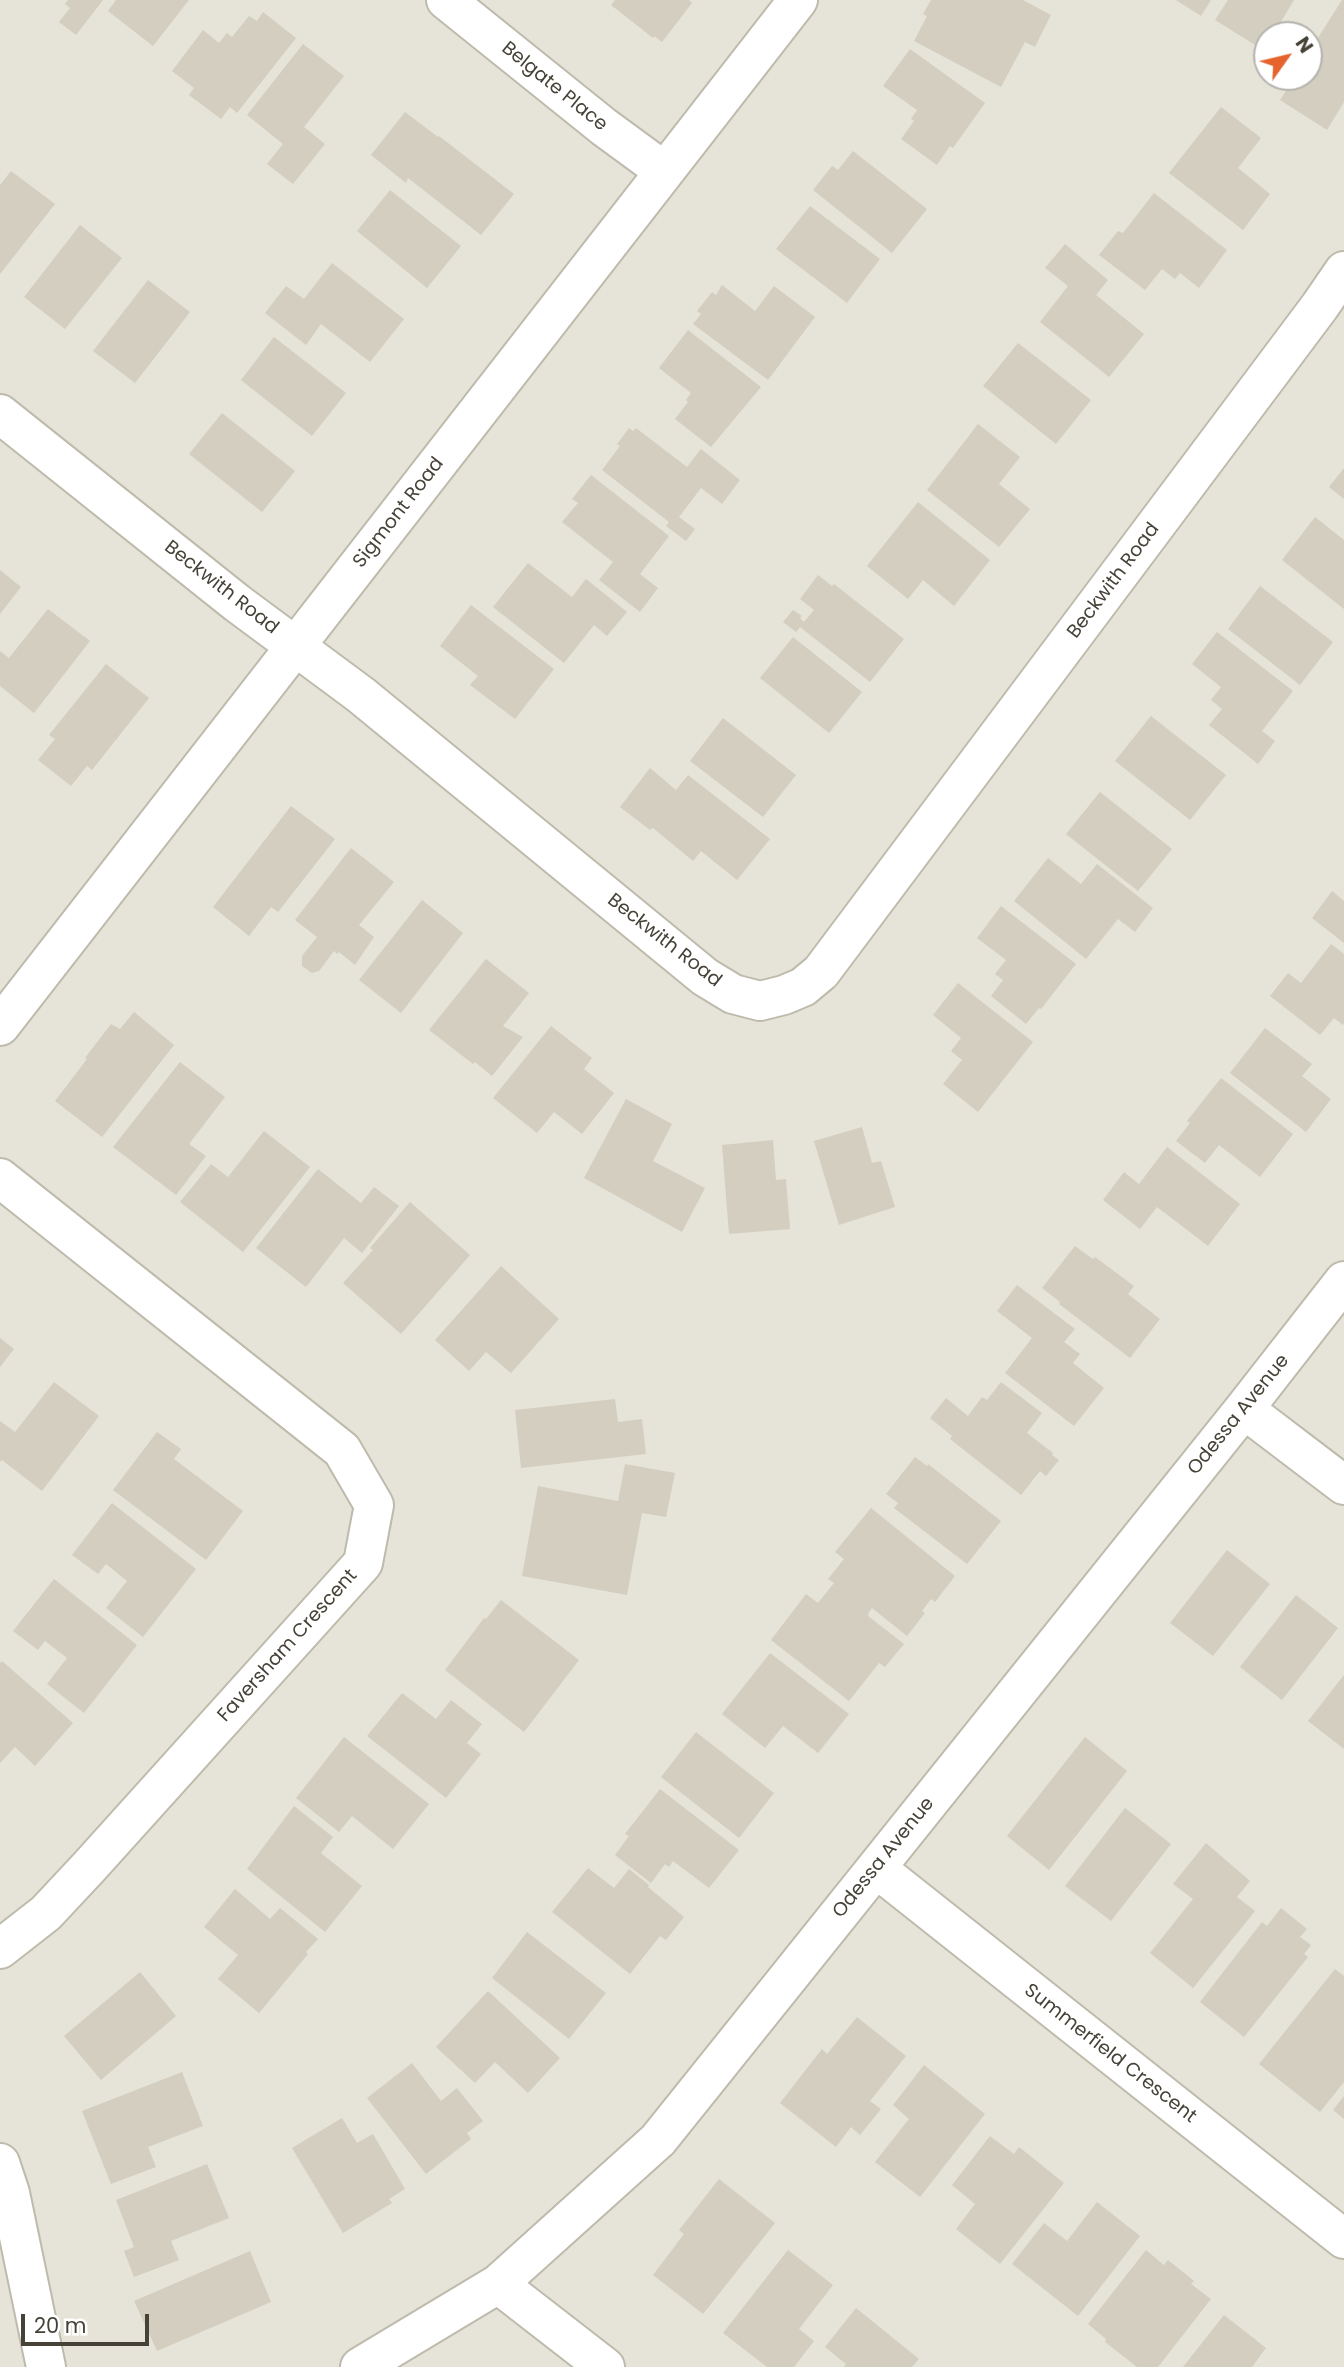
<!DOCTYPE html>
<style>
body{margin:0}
#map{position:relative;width:1344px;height:2367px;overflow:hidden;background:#f3f1e9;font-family:Poppins,sans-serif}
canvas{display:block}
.north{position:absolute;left:1253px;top:21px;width:70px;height:70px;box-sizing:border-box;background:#fff;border:2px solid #b5b3af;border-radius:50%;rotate:56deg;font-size:19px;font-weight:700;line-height:28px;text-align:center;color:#464238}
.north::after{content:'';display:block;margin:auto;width:24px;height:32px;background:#e6632d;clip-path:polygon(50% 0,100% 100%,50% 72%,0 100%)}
.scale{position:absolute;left:21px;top:2314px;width:128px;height:32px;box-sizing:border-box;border:4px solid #464238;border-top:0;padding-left:9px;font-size:21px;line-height:24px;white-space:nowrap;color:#464238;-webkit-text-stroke:5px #fff;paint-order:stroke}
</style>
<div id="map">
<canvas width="1344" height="2367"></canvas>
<div class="north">N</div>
<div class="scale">20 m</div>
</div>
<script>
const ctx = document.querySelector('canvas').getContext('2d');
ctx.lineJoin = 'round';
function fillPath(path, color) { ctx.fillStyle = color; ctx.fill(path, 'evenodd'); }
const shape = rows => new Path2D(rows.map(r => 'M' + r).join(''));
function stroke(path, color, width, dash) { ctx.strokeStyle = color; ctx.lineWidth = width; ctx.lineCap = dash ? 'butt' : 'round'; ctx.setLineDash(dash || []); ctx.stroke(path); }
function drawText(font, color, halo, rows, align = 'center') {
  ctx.font = font + ' Poppins,sans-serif'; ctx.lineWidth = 5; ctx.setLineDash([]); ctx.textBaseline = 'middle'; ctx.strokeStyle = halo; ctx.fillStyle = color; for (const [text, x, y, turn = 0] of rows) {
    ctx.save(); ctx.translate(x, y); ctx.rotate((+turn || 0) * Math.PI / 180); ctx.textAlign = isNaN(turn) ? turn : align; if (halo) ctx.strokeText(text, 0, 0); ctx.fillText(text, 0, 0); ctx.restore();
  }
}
fillPath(shape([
 [0,0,1344,0,1344,2367,0,2367],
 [1267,35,1309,35,1309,77,1267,77]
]), '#e6e4d8');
fillPath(shape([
 [68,0,103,0,76,35,59,22,70,8,65,4],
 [116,0,189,0,153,46,108,11],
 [615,0,689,0,692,3,662,42,654,36,653,38,611,5],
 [931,0,1023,0,1051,15,1035,47,1025,42,1001,87,914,41,927,16,923,14],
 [1176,0,1211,0,1201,16],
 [1228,0,1294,0,1273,35,1267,35,1267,44,1263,50,1215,20],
 [1342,0,1344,0,1344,102,1327,130,1280,100,1295,77,1309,77,1309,52],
 [263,12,296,38,237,113,230,107,221,119,189,95,194,88,172,71,203,30,219,43,227,33,232,37,249,16,257,21],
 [303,44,344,76,304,127,325,144,293,184,267,164,283,144,247,115],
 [910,49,985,103,953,148,950,146,937,165,901,139,914,121,911,119,917,110,883,86],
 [1221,107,1261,138,1238,168,1270,194,1243,230,1169,173],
 [405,112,438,137,439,136,514,194,481,235,408,178,406,183,371,155],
 [853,151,927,209,892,253,813,190,832,166,838,170],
 [11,171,55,204,0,274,0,185],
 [390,190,461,246,427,288,357,231],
 [1154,193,1227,250,1199,288,1180,273,1175,279,1162,269,1145,290,1099,255,1118,231,1123,233],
 [810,206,880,259,847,303,776,249],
 [80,225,122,258,65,329,24,297],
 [1065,244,1108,280,1096,295,1144,334,1109,377,1040,322,1068,286,1045,268],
 [332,263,404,319,370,362,321,324,306,345,265,313,286,286,304,299],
 [148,280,190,312,135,383,93,351],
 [722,285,755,311,774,286,815,317,768,380,693,324,701,314,697,311,712,292,716,295],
 [688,330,761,387,711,447,675,419,688,402,686,400,691,393,659,368],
 [274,337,346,393,312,436,241,380],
 [1018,343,1091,400,1056,444,983,386],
 [222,413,295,471,262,512,189,454],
 [978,424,1020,457,999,484,1030,509,999,547,927,490],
 [629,428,633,431,636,428,687,467,701,449,740,480,722,504,701,488,679,517,695,529,686,541,666,526,669,522,602,470,620,446,617,444],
 [1344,468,1344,499,1329,487],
 [591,475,669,536,640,574,658,588,640,612,599,580,613,562,562,522,578,503,572,499],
 [918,502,990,560,954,606,923,580,908,599,867,566],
 [1315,517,1344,540,1344,609,1282,560],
 [528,563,572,597,586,579,627,612,607,636,594,625,564,663,493,607],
 [0,570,21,587,0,614],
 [818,575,832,586,834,584,904,639,870,682,800,627,796,632,783,622,793,610,802,616,800,618,804,622,814,610,800,599],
 [1260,586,1333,642,1300,685,1228,629],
 [471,605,554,669,515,719,470,685,478,676,440,646],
 [48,609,90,641,34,713,0,686,0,651,9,658],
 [1217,632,1293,691,1262,731,1275,741,1258,764,1209,725,1222,709,1211,700,1221,687,1192,664],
 [793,637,862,692,829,733,760,678],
 [106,664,149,698,92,770,87,766,71,786,38,760,55,739,49,735],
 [1151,716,1226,775,1190,820,1115,761],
 [723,718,796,775,763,817,690,761],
 [650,768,676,790,688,775,770,839,737,880,701,851,693,861,653,828,650,830,620,807],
 [1100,792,1172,849,1138,891,1066,834],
 [291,806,335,839,278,912,271,907,249,936,213,907],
 [351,848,394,882,359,925,374,937,355,965,339,952,337,954,334,951,319,971,312,973,302,966,302,956,317,937,295,920],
 [1048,858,1081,884,1097,864,1153,908,1135,932,1118,919,1086,959,1014,901],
 [1332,891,1344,901,1344,943,1312,918],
 [422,900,463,933,401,1013,359,980],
 [1001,906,1076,964,1041,1009,1039,1008,1026,1024,991,996,1003,980,995,974,1006,960,977,938],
 [1331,944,1344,954,1344,1023,1343,1025,1334,1018,1320,1035,1270,996,1288,973,1301,983],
 [486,959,529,993,503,1026,523,1037,492,1076,475,1062,473,1064,429,1030],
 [958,983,1033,1042,978,1112,943,1084,962,1060,951,1051,961,1038,933,1015],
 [134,1012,174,1045,102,1137,55,1101,87,1059,85,1058,111,1024,120,1029],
 [551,1026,592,1058,584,1069,614,1093,582,1134,554,1112,537,1133,493,1098],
 [1265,1028,1312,1064,1302,1076,1331,1099,1306,1132,1230,1073],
 [180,1062,225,1097,189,1144,206,1156,176,1195,113,1147],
 [1221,1078,1293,1134,1260,1177,1219,1145,1205,1163,1176,1141,1190,1123,1187,1121],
 [626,1099,672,1124,653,1161,705,1188,682,1232,584,1178],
 [862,1127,872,1163,881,1161,895,1207,839,1225,814,1141],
 [264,1131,310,1167,243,1252,180,1202,211,1164,228,1177],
 [773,1140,776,1180,786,1179,790,1229,729,1234,722,1145],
 [1167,1147,1240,1204,1208,1246,1157,1207,1140,1229,1103,1200,1124,1172,1139,1184],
 [318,1169,361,1203,374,1187,399,1206,362,1253,344,1238,306,1287,256,1248],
 [410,1202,470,1255,401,1334,343,1283,373,1250,370,1248],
 [1075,1246,1093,1259,1095,1257,1134,1286,1128,1294,1160,1319,1130,1358,1059,1304,1060,1302,1042,1288],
 [501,1266,559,1319,511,1373,486,1352,469,1371,435,1340],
 [1017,1285,1075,1329,1064,1342,1080,1354,1073,1363,1104,1388,1074,1426,1005,1373,1032,1338,997,1311],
 [0,1338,14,1349,0,1367],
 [54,1382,99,1416,42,1491,2,1460,0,1462,0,1421,15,1432],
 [1001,1382,1042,1413,1027,1433,1053,1453,1052,1455,1059,1460,1046,1476,1040,1471,1021,1495,950,1439,952,1436,930,1418,946,1398,968,1416,982,1397,987,1400],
 [615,1399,618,1422,642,1419,646,1454,521,1468,515,1410],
 [157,1432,181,1449,174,1459,243,1511,206,1560,113,1490],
 [915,1457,927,1466,928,1464,1001,1521,967,1564,894,1508,898,1503,886,1494],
 [625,1464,675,1473,666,1517,642,1513,627,1595,522,1576,538,1486,618,1501],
 [112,1503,196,1569,143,1637,106,1608,127,1581,106,1564,98,1574,72,1555],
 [871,1508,955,1576,935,1602,931,1599,922,1611,925,1613,907,1636,872,1608,869,1612,868,1616,904,1644,885,1667,879,1663,849,1701,771,1640,806,1594,818,1603,834,1583,828,1579,844,1559,835,1552],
 [1227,1550,1270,1584,1213,1656,1170,1623],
 [54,1579,137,1645,84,1713,47,1684,67,1658,45,1641,38,1650,13,1631],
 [1296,1595,1338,1628,1282,1700,1240,1667],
 [501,1600,579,1660,524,1732,445,1670,484,1618,486,1619],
 [770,1653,849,1714,818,1753,783,1726,765,1748,722,1714],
 [2,1661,73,1723,35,1766,15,1747,0,1763,0,1663],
 [1344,1675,1344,1749,1308,1721],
 [402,1693,436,1719,451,1700,482,1724,467,1743,481,1754,446,1798,367,1736],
 [696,1732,774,1793,739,1838,661,1777],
 [344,1737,429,1804,393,1849,352,1816,339,1832,296,1798],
 [1085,1737,1127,1771,1049,1870,1007,1836],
 [660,1789,739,1850,709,1888,673,1861,669,1867,665,1864,651,1883,615,1855,629,1836,625,1834],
 [294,1806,333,1837,321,1853,362,1886,325,1932,247,1869],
 [1125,1808,1171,1844,1111,1921,1065,1886],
 [1206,1843,1250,1881,1237,1897,1255,1911,1193,1988,1150,1953,1193,1899,1173,1884],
 [588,1868,614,1888,629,1869,649,1885,648,1887,684,1917,666,1940,660,1936,630,1974,552,1912],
 [235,1889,270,1919,280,1908,318,1939,306,1952,308,1954,259,2013,218,1979,238,1955,204,1927],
 [1281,1908,1307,1929,1300,1937,1311,1945,1304,1954,1308,1957,1244,2037,1200,2002,1262,1922,1267,1926],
 [527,1932,606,1993,569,2039,492,1978],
 [1335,1969,1344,1976,1344,2082,1320,2112,1259,2064],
 [140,1972,176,2016,101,2080,64,2036],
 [488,1991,560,2058,528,2093,495,2062,475,2083,436,2047],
 [857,2017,906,2056,870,2101,881,2109,860,2135,851,2127,836,2147,780,2103,822,2049,827,2054],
 [412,2063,441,2101,457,2088,483,2121,467,2133,471,2139,426,2174,367,2098],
 [924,2065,985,2114,920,2197,875,2162,909,2119,893,2105],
 [182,2072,203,2126,148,2147,156,2167,111,2184,82,2111],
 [1344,2096,1344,2119,1333,2110],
 [342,2118,357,2143,373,2134,405,2189,389,2199,392,2203,343,2233,292,2148],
 [990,2136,1014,2154,1019,2147,1064,2183,1000,2264,956,2229,975,2204,952,2185],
 [207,2164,229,2218,171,2241,179,2260,134,2277,124,2251,134,2247,116,2200],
 [719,2179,775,2223,703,2314,653,2275,684,2234,679,2230],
 [1097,2202,1140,2236,1078,2316,1012,2264,1044,2223,1067,2241],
 [788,2250,833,2285,799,2329,814,2341,794,2367,767,2367,723,2333],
 [1146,2250,1164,2265,1168,2260,1194,2281,1191,2284,1211,2299,1158,2367,1137,2367,1105,2342,1106,2339,1088,2324],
 [250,2251,271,2302,157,2351,134,2301],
 [856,2308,919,2359,912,2367,844,2367,846,2364,825,2347],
 [1224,2315,1266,2348,1252,2367,1183,2367]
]), '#d3cebf');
const minor = shape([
 [446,0,604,127,664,171],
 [0,414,237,603,361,695,705,977,733,994,760,1001,784,995,803,987,821,972,1320,306,1344,271],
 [0,1026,798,0],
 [0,1178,342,1450,374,1505,363,1563,89,1867,46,1913,0,1949],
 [1244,1409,1344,1485],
 [876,1868,1344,2239],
 [0,2163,10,2193,46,2367],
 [498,2284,605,2367],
 [360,2367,498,2284,658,2140,1244,1409,1344,1281]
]);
stroke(minor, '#bebaac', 42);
stroke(minor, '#fff', 38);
drawText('19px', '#464238', '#fff', [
 ["Belgate Place",554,87,39],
 ["Sigmont Road",399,513,-52],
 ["Beckwith Road",1114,581,-53],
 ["Beckwith Road",221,588,38],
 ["Beckwith Road",664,941,38],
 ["Odessa Avenue",1239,1415,-51],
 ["Faversham Crescent",288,1646,-48],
 ["Odessa Avenue",884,1858,-51],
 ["Summerfield Crescent",1110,2054,38]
]);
</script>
